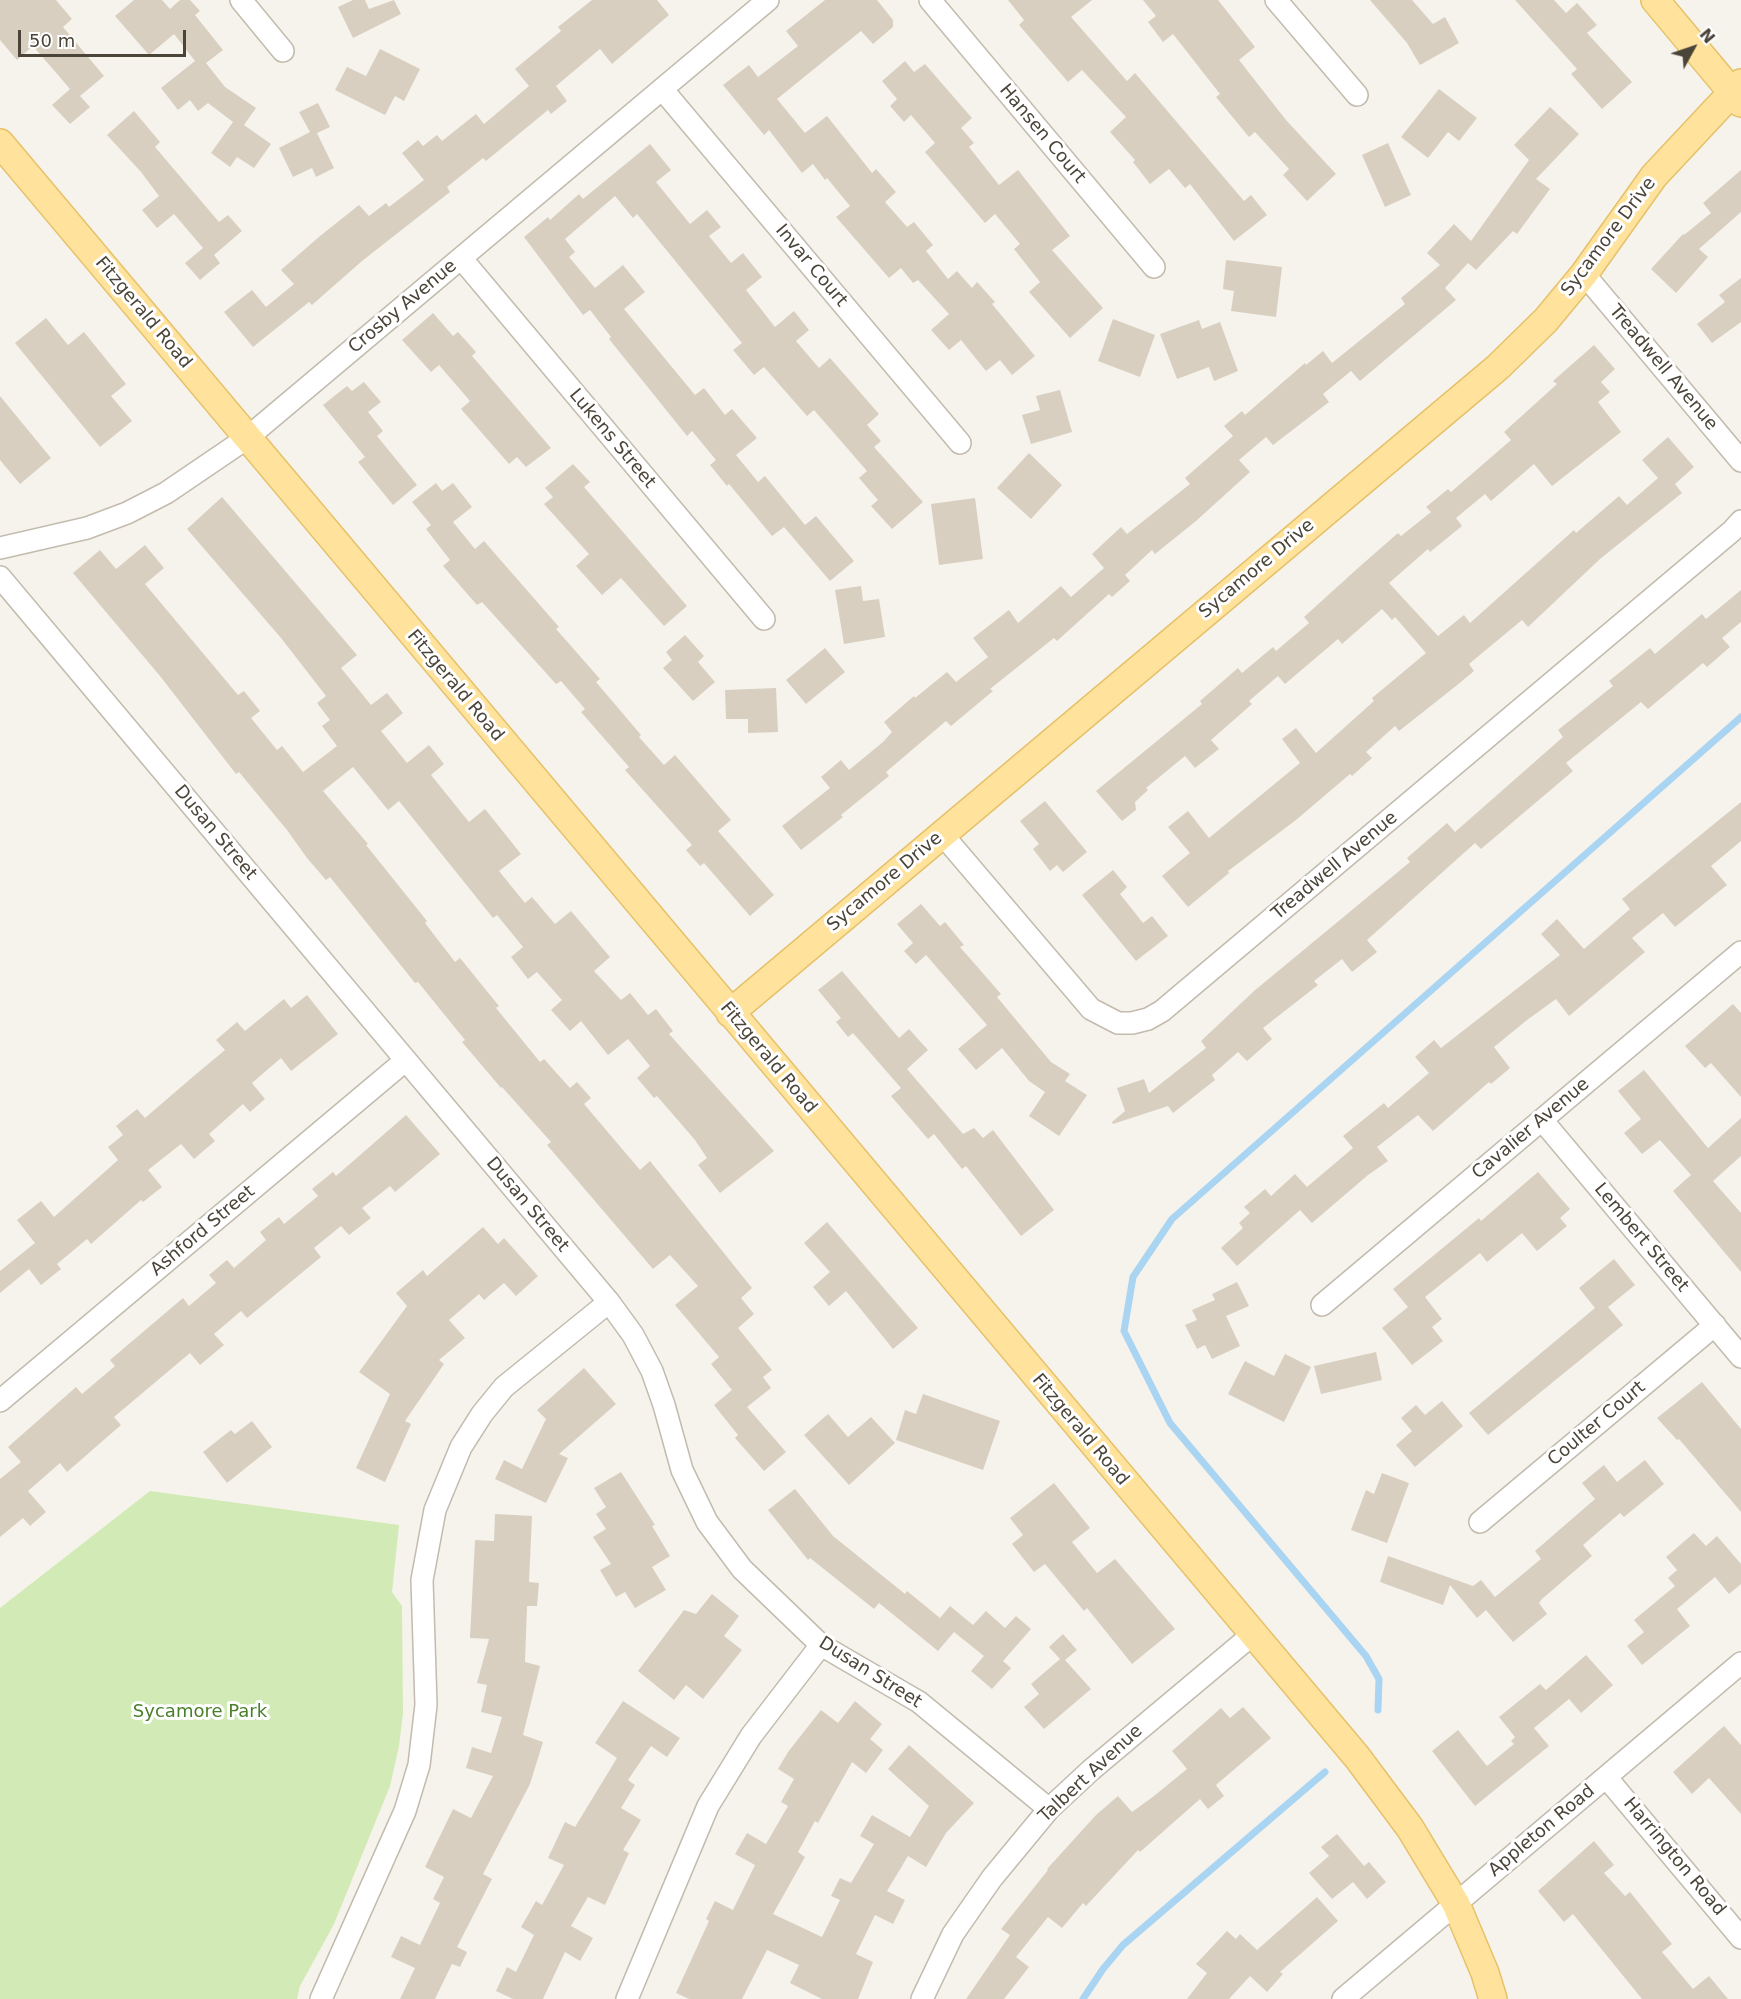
<!DOCTYPE html>
<style>
body{margin:0}
#map{position:relative;width:1741px;height:1999px;overflow:hidden;background:#f6f3ec;font-family:"DejaVu Sans",sans-serif}
canvas{display:block}
.north{position:absolute;left:1663px;top:18px;width:60px;height:60px;-webkit-text-stroke:4px #fff;paint-order:stroke;rotate:50deg;font-size:16px;font-weight:700;line-height:24px;text-align:center;color:#4b4439}
.north::after{content:'';display:block;margin:auto;width:21px;height:27px;background:#4b4439;clip-path:polygon(50% 0,100% 100%,50% 72%,0 100%)}
.scale{position:absolute;left:18px;top:30px;width:168px;height:27px;box-sizing:border-box;border:3px solid #4b4439;border-top:0;padding-left:8px;font-size:18px;line-height:21px;white-space:nowrap;color:#4b4439;-webkit-text-stroke:4px #fff;paint-order:stroke}
</style>
<div id="map">
<canvas width="1741" height="1999"></canvas>
<div class="north">N</div>
<div class="scale">50 m</div>
</div>
<script>
const ctx = document.querySelector('canvas').getContext('2d');
ctx.lineJoin = 'round';
function fillPath(path, color) { ctx.fillStyle = color; ctx.fill(path, 'evenodd'); }
const shape = rows => new Path2D(rows.map(r => 'M' + r).join(''));
function stroke(path, color, width, dash) { ctx.strokeStyle = color; ctx.lineWidth = width; ctx.lineCap = dash ? 'butt' : 'round'; ctx.setLineDash(dash || []); ctx.stroke(path); }
function drawText(font, color, halo, rows, align = 'center') {
  ctx.font = font + ' "DejaVu Sans",sans-serif'; ctx.lineWidth = 6; ctx.setLineDash([]); ctx.textBaseline = 'middle'; ctx.strokeStyle = halo; ctx.fillStyle = color; for (const [text, x, y, turn = 0] of rows) {
    ctx.save(); ctx.translate(x, y); ctx.rotate((+turn || 0) * Math.PI / 180); ctx.textAlign = isNaN(turn) ? turn : align; if (halo) ctx.strokeText(text, 0, 0); ctx.fillText(text, 0, 0); ctx.restore();
  }
}
fillPath(shape([
 [150,1491,399,1525,392,1592,402,1606,403,1713,399,1746,390,1786,334,1924,300,1986,297,1999,0,1999,0,1608]
]), '#d2eab5');
stroke(shape([
 [1378,1710,1379,1679,1366,1656,1170,1423,1124,1331,1133,1277,1172,1219,1741,717],
 [1083,1999,1103,1969,1123,1945,1325,1772]
]), '#a9d4f2', 7);
fillPath(shape([
 [0,0,56,0,72,19,63,27,104,76,80,96,90,107,70,124,52,105,70,89,33,46,17,60,0,40],
 [134,0,162,0,170,9,180,0,190,0,200,11,195,15,223,50,206,63,225,87,256,108,244,125,271,144,254,168,237,157,230,167,211,153,233,122,208,103,198,111,190,100,178,110,161,88,195,61,174,34,149,55,115,16],
 [353,0,365,0,369,9,394,0,401,14,353,38,338,7],
 [592,0,657,0,669,15,612,64,600,49,556,86,567,101,551,114,548,110,486,161,483,158,447,187,450,192,362,261,312,305,309,302,253,347,224,312,252,290,266,307,294,284,281,270,320,236,359,205,369,216,386,203,389,207,424,180,402,153,418,140,423,146,437,135,442,141,476,114,484,124,529,86,515,69,561,31,558,27],
 [825,0,877,0,893,20,893,27,873,44,861,31,777,99,805,133,827,116,872,173,876,169,896,192,885,202,907,227,914,222,933,245,926,251,948,279,957,271,972,288,977,282,995,302,992,304,1035,356,1012,375,1000,360,986,371,961,340,949,350,931,330,949,314,918,280,913,283,901,268,889,278,836,217,850,206,827,178,825,180,813,164,802,173,769,130,764,135,723,85,749,65,758,77,798,46,786,31],
 [1008,0,1092,0,1071,17,1127,81,1135,73,1244,201,1251,195,1267,215,1234,241,1190,184,1185,188,1169,169,1150,184,1133,162,1135,160,1110,132,1126,117,1082,70,1068,82,1019,25,1024,20],
 [1143,0,1218,0,1255,47,1239,60,1286,120,1336,174,1307,201,1283,175,1289,169,1255,132,1249,137,1216,97,1220,94,1173,34,1163,42,1148,22,1156,16],
 [1370,0,1412,0,1433,24,1445,17,1459,43,1420,65,1407,43],
 [1515,0,1554,0,1566,13,1577,3,1597,25,1587,33,1632,82,1602,109,1571,74,1577,69],
 [380,49,420,69,404,101,395,96,385,115,335,90,347,67,366,76],
 [905,61,914,72,925,64,972,118,961,128,974,143,969,147,999,185,1018,170,1070,236,1052,250,1103,308,1070,338,1029,292,1040,282,1014,249,1020,244,995,214,985,223,925,152,935,143,911,115,904,122,890,106,897,99,882,81],
 [1439,89,1477,118,1459,141,1448,132,1428,158,1401,137],
 [318,103,330,127,317,133,334,168,316,177,312,168,293,177,279,148,310,132,299,112],
 [1550,107,1579,134,1536,179,1550,189,1517,234,1513,231,1476,270,1468,263,1445,288,1456,300,1360,381,1351,371,1323,394,1329,402,1273,445,1266,437,1239,460,1250,472,1196,521,1155,554,1152,550,1125,575,1130,581,1112,597,1109,594,1057,641,1054,638,990,689,993,691,951,726,946,721,886,772,889,776,841,815,843,817,801,850,782,826,830,788,821,777,841,760,849,770,883,742,892,732,884,722,914,696,915,698,947,672,956,682,988,657,973,638,1009,610,1018,623,1061,586,1071,597,1104,568,1092,554,1121,527,1127,534,1190,484,1185,478,1233,436,1224,426,1242,411,1245,415,1305,363,1306,365,1323,351,1332,363,1405,304,1401,298,1440,265,1427,253,1454,224,1471,241,1529,160,1514,145],
 [134,111,160,142,155,147,219,222,228,215,242,231,214,255,220,263,200,280,185,263,203,248,174,214,157,228,142,210,159,196,141,172,107,135],
 [1388,143,1411,195,1385,207,1362,155],
 [650,144,671,170,656,182,690,224,707,210,721,227,709,236,731,263,743,253,762,277,746,290,775,327,794,311,809,330,796,341,819,368,830,358,879,414,867,425,881,441,874,447,923,502,892,529,871,506,878,500,859,478,867,471,814,410,807,416,764,367,754,375,733,350,742,343,637,214,633,218,615,196,565,239,575,252,569,257,595,288,623,265,645,292,624,309,695,395,704,388,725,415,732,409,757,438,736,455,758,482,765,476,805,525,816,516,854,561,830,581,784,527,772,536,729,484,727,486,710,465,716,460,692,431,687,436,609,339,611,337,590,310,583,315,524,237,548,217,550,220,579,194,583,199],
 [1741,170,1741,212,1699,249,1708,257,1676,293,1651,269,1683,234,1684,235,1711,213,1703,203],
 [1226,260,1282,267,1276,317,1231,311,1234,291,1223,289],
 [1741,278,1741,322,1712,343,1697,324,1725,302,1719,295],
 [433,313,453,336,458,332,476,352,472,356,551,448,526,467,517,457,509,464,461,409,470,401,439,365,431,372,402,340],
 [46,318,68,345,84,332,126,384,111,396,132,421,100,447,15,343],
 [1113,319,1155,335,1140,377,1098,361],
 [1199,320,1202,329,1220,322,1238,371,1214,381,1209,367,1177,379,1160,334],
 [1594,345,1615,369,1601,382,1610,392,1598,402,1621,432,1552,486,1534,464,1491,501,1485,494,1456,518,1462,526,1430,552,1428,549,1389,583,1438,636,1464,615,1470,623,1574,530,1576,533,1619,496,1627,505,1658,478,1642,460,1668,437,1694,467,1675,484,1682,493,1600,559,1528,627,1522,620,1469,664,1474,671,1456,686,1399,731,1395,726,1366,752,1372,758,1352,776,1350,774,1296,820,1228,871,1229,873,1188,907,1162,876,1190,853,1168,827,1188,811,1209,838,1300,763,1282,739,1296,728,1316,753,1374,701,1372,698,1426,653,1395,617,1392,620,1382,609,1342,644,1338,639,1285,684,1278,676,1249,701,1252,704,1211,740,1219,749,1195,768,1185,756,1146,788,1148,790,1135,802,1136,810,1122,821,1096,791,1202,704,1200,701,1238,668,1242,673,1273,647,1276,651,1309,623,1304,617,1358,568,1398,533,1401,536,1431,512,1426,507,1448,489,1451,492,1511,440,1504,432,1557,384,1553,381],
 [364,382,381,402,368,412,383,431,377,436,417,485,393,505,358,462,365,457,323,405,347,386,352,391],
 [1060,390,1072,432,1031,444,1022,415,1040,410,1036,396],
 [0,396,51,458,20,484,0,460],
 [1029,453,1062,485,1031,519,997,488],
 [573,464,590,482,584,487,687,606,664,626,621,578,602,595,576,566,589,554,544,504,553,497,545,488],
 [436,483,442,491,453,483,472,507,453,522,475,549,484,541,559,627,556,629,600,679,596,682,641,735,639,737,664,765,675,755,731,820,718,831,774,895,750,916,704,863,700,866,686,850,692,845,625,770,629,767,581,712,585,709,561,681,556,684,482,602,477,605,443,566,450,560,426,529,431,525,412,502],
 [222,497,357,655,341,668,371,705,387,693,403,713,381,731,407,763,429,745,444,764,431,775,469,822,485,809,521,854,499,871,525,903,532,897,555,924,571,911,610,957,594,971,621,1000,630,993,648,1015,656,1009,673,1031,669,1034,774,1151,720,1193,698,1165,707,1158,695,1140,657,1096,654,1098,637,1078,650,1066,628,1039,608,1055,581,1021,570,1031,551,1010,562,1000,537,972,528,979,511,957,523,947,497,915,493,918,399,801,388,810,353,767,323,791,368,844,366,845,427,921,425,923,455,962,460,958,499,1006,496,1008,540,1062,544,1059,570,1088,577,1082,591,1098,584,1104,640,1170,650,1161,752,1288,741,1298,754,1314,738,1328,772,1370,763,1377,771,1388,747,1407,786,1452,764,1471,735,1438,738,1435,714,1405,732,1390,711,1364,719,1357,675,1305,698,1286,670,1255,653,1269,547,1145,551,1142,502,1087,501,1088,462,1042,465,1040,418,982,415,983,330,877,326,880,307,858,287,830,239,772,236,774,160,676,73,573,100,550,116,569,145,545,164,568,145,584,238,695,244,691,260,711,251,718,277,750,282,746,303,772,337,746,322,726,330,720,317,703,326,696,281,638,187,529],
 [975,498,983,559,939,565,931,504],
 [861,586,863,601,879,599,885,637,844,644,835,590],
 [1741,590,1741,622,1722,638,1730,647,1707,667,1703,663,1648,709,1641,702,1566,763,1573,771,1481,849,1475,843,1367,940,1377,952,1352,972,1342,959,1314,981,1318,985,1263,1028,1272,1039,1247,1061,1238,1052,1212,1075,1215,1080,1173,1113,1168,1106,1113,1124,1112,1122,1125,1111,1117,1088,1144,1079,1149,1093,1206,1048,1201,1041,1254,991,1410,862,1407,858,1447,823,1455,832,1563,737,1558,730,1613,686,1609,681,1650,648,1655,654,1702,614,1706,619],
 [685,635,704,656,698,662,715,682,693,701,663,668,672,660,666,652],
 [825,648,845,672,806,704,786,680],
 [776,688,778,732,748,733,748,719,726,719,725,690],
 [1045,801,1087,852,1063,872,1057,865,1050,871,1033,849,1039,844,1020,821],
 [1741,802,1741,841,1711,866,1727,885,1675,927,1663,913,1632,938,1645,952,1569,1016,1556,999,1527,1020,1494,1047,1510,1068,1491,1084,1489,1082,1433,1131,1418,1115,1377,1147,1388,1161,1368,1175,1312,1223,1300,1210,1237,1266,1221,1248,1243,1228,1239,1223,1250,1213,1244,1207,1265,1189,1271,1196,1295,1174,1307,1187,1353,1148,1343,1136,1384,1103,1388,1108,1429,1073,1415,1057,1434,1040,1441,1048,1560,955,1541,934,1557,919,1584,949,1630,909,1622,899],
 [1113,870,1127,887,1120,894,1143,923,1152,916,1168,936,1136,961,1082,895],
 [921,904,940,926,945,922,964,945,960,947,1001,994,997,997,1051,1062,1070,1074,1065,1081,1087,1095,1059,1136,1029,1116,1045,1092,1029,1081,1002,1048,976,1070,958,1049,987,1025,926,955,916,964,904,951,913,943,897,924],
 [842,971,899,1038,909,1029,928,1050,907,1069,963,1134,974,1128,983,1138,993,1130,1054,1210,1021,1236,966,1166,962,1169,934,1134,928,1139,891,1096,901,1088,853,1033,848,1037,836,1022,841,1018,818,990],
 [307,995,338,1034,291,1071,281,1058,252,1083,265,1099,250,1112,243,1104,209,1134,215,1141,194,1159,181,1144,148,1170,162,1187,143,1202,141,1200,91,1244,87,1239,57,1264,61,1269,41,1285,29,1269,0,1293,0,1271,35,1243,17,1220,41,1201,54,1217,118,1160,108,1147,123,1135,116,1126,137,1109,145,1118,195,1075,225,1050,216,1040,237,1022,245,1031,284,999,291,1008],
 [1733,1004,1741,1013,1741,1097,1711,1063,1705,1068,1685,1046],
 [1644,1070,1708,1148,1741,1118,1741,1156,1713,1181,1741,1213,1741,1272,1673,1191,1691,1175,1660,1140,1642,1154,1624,1133,1641,1119,1618,1091],
 [406,1115,440,1154,395,1192,390,1186,362,1208,371,1218,349,1235,341,1226,314,1248,321,1257,247,1318,241,1311,214,1334,224,1345,200,1365,190,1353,114,1417,121,1425,67,1472,60,1463,28,1491,46,1512,30,1526,23,1518,0,1537,0,1479,21,1462,8,1447,76,1387,82,1394,115,1366,110,1360,183,1298,189,1306,216,1283,209,1275,227,1260,234,1268,266,1240,260,1232,279,1217,284,1224,318,1196,312,1189,333,1172,336,1176],
 [1538,1172,1570,1209,1560,1218,1567,1226,1537,1251,1522,1233,1487,1262,1480,1253,1425,1297,1442,1319,1432,1327,1443,1341,1412,1365,1382,1328,1408,1307,1393,1289,1479,1218,1481,1221],
 [827,1222,918,1328,893,1349,846,1291,829,1306,813,1287,830,1272,804,1243],
 [483,1227,498,1244,504,1238,538,1276,516,1296,504,1283,484,1300,479,1294,449,1320,465,1338,439,1360,444,1364,405,1421,411,1424,385,1482,356,1468,390,1394,359,1372,407,1306,396,1293,423,1270,427,1276],
 [1614,1259,1635,1285,1608,1307,1623,1325,1488,1435,1469,1413,1595,1308,1579,1288],
 [1237,1282,1249,1306,1226,1316,1240,1346,1212,1359,1205,1345,1197,1349,1185,1325,1197,1320,1192,1310,1215,1300,1212,1294],
 [1376,1352,1382,1380,1321,1394,1314,1366],
 [1285,1354,1311,1367,1284,1422,1228,1394,1245,1361,1274,1376],
 [584,1368,616,1404,559,1454,568,1458,546,1503,495,1479,504,1460,522,1469,546,1419,537,1410],
 [1702,1382,1741,1429,1741,1512,1679,1439,1677,1440,1657,1418],
 [923,1394,1000,1421,983,1470,896,1440,905,1410,916,1414],
 [1442,1401,1463,1426,1415,1467,1396,1445,1412,1431,1401,1418,1416,1405,1425,1415],
 [828,1414,848,1437,871,1417,895,1443,849,1485,804,1435],
 [252,1421,272,1447,227,1483,203,1452,231,1430,235,1434],
 [1645,1460,1664,1484,1624,1517,1620,1513,1583,1545,1592,1556,1542,1599,1539,1603,1547,1614,1513,1642,1486,1610,1477,1618,1450,1585,1443,1605,1380,1582,1388,1556,1473,1586,1481,1580,1495,1597,1541,1559,1535,1551,1595,1499,1582,1483,1604,1465,1617,1482],
 [621,1472,655,1525,652,1526,670,1556,652,1567,666,1590,635,1608,625,1592,616,1597,600,1570,611,1564,593,1537,606,1529,596,1514,606,1507,594,1488],
 [1382,1473,1409,1483,1387,1543,1351,1530,1366,1490,1374,1494],
 [1054,1483,1090,1528,1072,1542,1097,1573,1115,1559,1175,1629,1132,1664,1087,1608,1084,1611,1045,1564,1034,1572,1012,1544,1023,1535,1010,1518],
 [795,1489,833,1536,905,1594,907,1591,940,1618,950,1606,973,1625,986,1611,1005,1628,1016,1616,1031,1629,1003,1661,1011,1668,992,1689,971,1671,984,1656,954,1632,938,1651,879,1603,874,1609,810,1558,808,1560,768,1510],
 [495,1514,532,1516,529,1582,539,1583,537,1606,527,1606,525,1662,540,1666,523,1735,543,1742,530,1784,483,1874,492,1879,457,1947,467,1952,460,1967,452,1964,435,1999,400,1999,415,1968,391,1957,401,1936,420,1945,440,1903,433,1899,444,1877,425,1867,453,1809,471,1818,493,1776,466,1768,472,1747,491,1753,502,1717,481,1712,487,1685,477,1683,489,1639,470,1638,475,1540,494,1541],
 [1694,1533,1706,1546,1717,1536,1741,1564,1741,1584,1729,1594,1715,1577,1677,1609,1690,1626,1642,1665,1627,1646,1644,1632,1634,1620,1675,1586,1668,1578,1677,1570,1666,1557],
 [712,1594,739,1616,724,1636,742,1650,703,1699,686,1685,674,1700,638,1671,684,1610,696,1614],
 [1063,1634,1077,1650,1065,1660,1091,1689,1044,1729,1024,1707,1039,1694,1031,1684,1060,1659,1049,1647],
 [1586,1655,1613,1685,1581,1713,1569,1699,1534,1728,1549,1746,1475,1806,1432,1751,1458,1730,1487,1766,1514,1744,1511,1741,1515,1737,1499,1717,1540,1684,1546,1690],
 [623,1701,680,1738,667,1757,651,1746,628,1780,635,1785,621,1808,641,1820,623,1850,629,1853,605,1905,588,1897,571,1926,593,1938,580,1961,565,1952,543,1999,513,1999,496,1991,507,1967,516,1972,534,1935,521,1927,536,1901,542,1905,564,1865,548,1858,565,1822,575,1827,617,1758,595,1743],
 [855,1701,882,1724,870,1739,883,1750,866,1773,852,1762,818,1823,815,1821,798,1852,805,1857,773,1914,822,1937,840,1900,831,1896,840,1878,851,1883,874,1844,860,1836,872,1815,910,1837,929,1806,888,1769,909,1745,974,1803,946,1833,926,1867,908,1856,887,1891,905,1900,893,1924,875,1915,856,1954,873,1962,858,1999,822,1999,790,1983,799,1965,767,1950,742,1999,689,1999,676,1993,709,1921,706,1919,715,1901,733,1910,755,1865,735,1854,747,1833,766,1844,788,1806,781,1802,794,1779,778,1769,788,1752,821,1710,838,1723],
 [1243,1707,1271,1738,1216,1785,1224,1796,1208,1809,1200,1799,1140,1852,1138,1850,1086,1906,1083,1903,1062,1928,1048,1917,1016,1957,1029,1967,1004,1999,966,1999,1010,1935,1001,1929,1048,1870,1047,1869,1096,1815,1118,1796,1132,1812,1154,1796,1187,1769,1172,1751,1221,1708,1230,1718],
 [1724,1726,1741,1745,1741,1814,1709,1778,1692,1794,1673,1772],
 [1337,1834,1364,1866,1369,1862,1386,1882,1367,1899,1353,1882,1332,1899,1309,1873,1329,1856,1321,1847],
 [1594,1841,1614,1865,1604,1873,1625,1896,1630,1892,1672,1944,1662,1952,1693,1989,1709,1976,1728,1999,1642,1999,1573,1914,1564,1922,1538,1891],
 [1317,1897,1338,1921,1280,1972,1283,1974,1267,1992,1250,1976,1229,1999,1187,1999,1207,1973,1196,1964,1227,1931,1236,1939,1240,1934,1257,1950]
]), '#d8cfc1');
const minor = shape([
 [241,0,283,51],
 [930,0,1154,267],
 [1276,0,1357,95],
 [662,89,960,443],
 [461,258,764,619],
 [1584,274,1741,461],
 [0,548,87,528,127,513,166,493,247,438,768,0],
 [0,577,609,1302,633,1335,652,1371,664,1405,682,1470,707,1522,742,1569,821,1645,919,1702,1049,1809],
 [942,834,1091,1009,1118,1023,1132,1023,1148,1019,1162,1011,1732,531,1741,521],
 [1542,1120,1741,1357],
 [1322,1305,1741,952],
 [0,1401,406,1060],
 [1480,1522,1715,1325],
 [1606,1777,1741,1938],
 [321,1999,405,1811,419,1765,426,1705,422,1580,435,1510,461,1447,482,1414,504,1387,609,1302],
 [627,1999,708,1806,751,1736,821,1645],
 [922,1999,953,1934,992,1878,1049,1809,1091,1770,1252,1635],
 [1343,1999,1741,1663]
]);
const major = shape([
 [1655,0,1741,103],
 [0,143,1357,1757,1410,1828,1456,1904,1485,1973,1493,1999],
 [730,1013,1498,367,1546,320,1584,274,1654,176,1741,83]
]);
stroke(minor, '#c2bbae', 24);
stroke(major, '#e6c16a', 30);
stroke(minor, '#fff', 21);
stroke(major, '#ffe39c', 27);
drawText('18px', '#4b4439', '#fff', [
 ["Hansen Court",1042,134,50],
 ["Sycamore Drive",1609,237,-53],
 ["Invar Court",811,266,50],
 ["Crosby Avenue",403,307,-40],
 ["Fitzgerald Road",143,313,50],
 ["Treadwell Avenue",1663,368,50],
 ["Lukens Street",612,439,50],
 ["Sycamore Drive",1257,569,-40],
 ["Fitzgerald Road",455,686,50],
 ["Dusan Street",215,833,50],
 ["Treadwell Avenue",1335,866,-40],
 ["Sycamore Drive",885,882,-40],
 ["Fitzgerald Road",768,1058,50],
 ["Cavalier Avenue",1531,1129,-40],
 ["Dusan Street",527,1205,50],
 ["Ashford Street",203,1231,-40],
 ["Lembert Street",1641,1238,50],
 ["Coulter Court",1597,1424,-40],
 ["Fitzgerald Road",1080,1430,50],
 ["Dusan Street",870,1673,32],
 ["Talbert Avenue",1091,1774,-43],
 ["Appleton Road",1542,1831,-40],
 ["Harrington Road",1674,1857,50]
]);
drawText('18px', '#4a7f2a', '#fff', [
 ["Sycamore Park",200,1712]
]);
</script>
